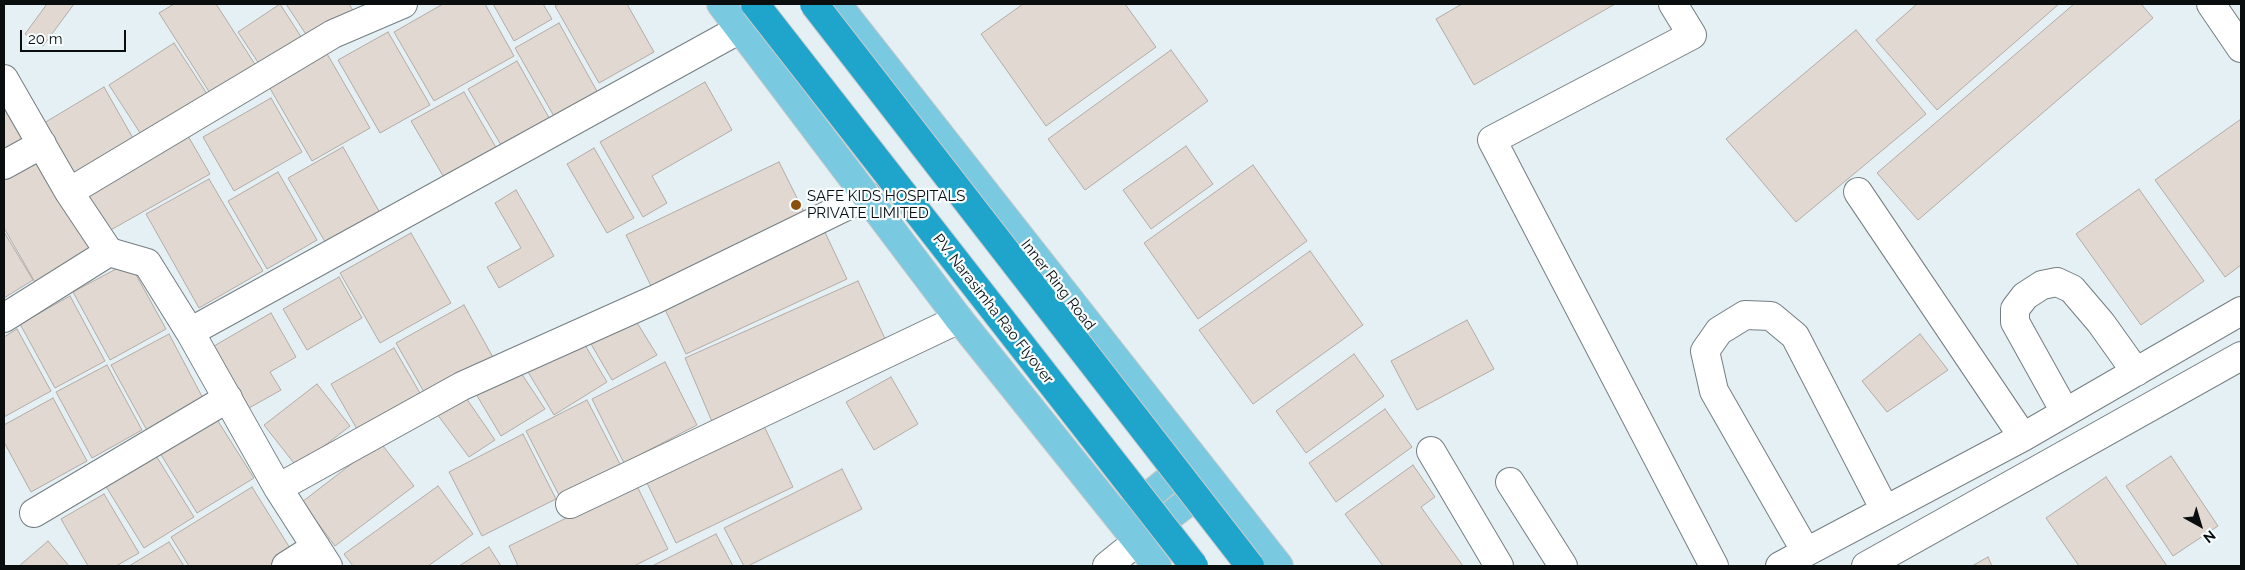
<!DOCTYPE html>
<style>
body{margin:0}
#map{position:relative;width:2245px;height:570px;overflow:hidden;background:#e5f0f4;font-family:Raleway,sans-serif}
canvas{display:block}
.frame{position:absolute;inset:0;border:5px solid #0a0e0f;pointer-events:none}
.north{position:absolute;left:2175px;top:500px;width:50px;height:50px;-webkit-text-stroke:4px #f7fcfe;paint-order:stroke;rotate:141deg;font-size:14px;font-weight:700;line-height:20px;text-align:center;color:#0a0e0f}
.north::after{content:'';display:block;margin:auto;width:18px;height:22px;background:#0a0e0f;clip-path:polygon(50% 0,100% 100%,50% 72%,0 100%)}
.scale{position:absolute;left:20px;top:30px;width:106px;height:22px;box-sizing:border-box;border:2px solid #0a0e0f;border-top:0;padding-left:6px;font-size:15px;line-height:18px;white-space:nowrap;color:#0a0e0f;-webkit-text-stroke:4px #f7fcfe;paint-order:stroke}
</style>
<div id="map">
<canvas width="2245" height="570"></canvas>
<div class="frame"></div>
<div class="north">N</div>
<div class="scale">20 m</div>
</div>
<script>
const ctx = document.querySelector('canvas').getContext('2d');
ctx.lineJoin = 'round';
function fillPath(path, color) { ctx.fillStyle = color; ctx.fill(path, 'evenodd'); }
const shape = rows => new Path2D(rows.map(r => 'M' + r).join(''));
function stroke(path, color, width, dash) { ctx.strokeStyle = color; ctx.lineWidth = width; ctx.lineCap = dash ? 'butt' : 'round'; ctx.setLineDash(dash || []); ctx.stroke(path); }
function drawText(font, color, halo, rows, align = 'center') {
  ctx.font = font + ' Raleway,sans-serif'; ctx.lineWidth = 4.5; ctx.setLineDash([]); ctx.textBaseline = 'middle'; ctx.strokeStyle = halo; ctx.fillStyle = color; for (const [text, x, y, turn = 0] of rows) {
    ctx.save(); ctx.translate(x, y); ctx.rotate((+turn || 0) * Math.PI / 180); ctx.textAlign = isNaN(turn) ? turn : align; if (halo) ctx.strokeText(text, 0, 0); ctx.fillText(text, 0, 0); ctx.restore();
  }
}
const building = shape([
 [47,4,74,4,43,46,25,34,47,4],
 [174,4,216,4,260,72,215,101,159,13,174,4],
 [280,4,307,46,265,73,238,32,280,4],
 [286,4,349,4,357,17,313,45,286,4],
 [443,4,485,4,514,56,434,101,394,32,443,4],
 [493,4,543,4,552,19,514,41,493,4],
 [559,4,627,4,654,52,599,83,555,6,559,4],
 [1023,4,1125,4,1156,47,1046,126,981,34,1023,4],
 [1462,4,1615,4,1474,85,1436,19,1462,4],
 [1917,4,2059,4,1937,110,1876,40,1917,4],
 [2074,4,2141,4,2153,18,1918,220,1877,173,2074,4],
 [559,23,598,93,555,118,515,48,559,23],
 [1856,30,1926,114,1796,222,1726,139,1856,30],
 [388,32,430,105,380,133,338,60,388,32],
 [174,43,211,100,146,142,109,85,174,43],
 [322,45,370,128,312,161,264,78,322,45],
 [1171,50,1208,101,1085,190,1048,139,1171,50],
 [517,61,552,123,504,150,468,89,517,61],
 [705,82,732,130,652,176,667,203,643,217,600,142,705,82],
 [104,87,134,140,73,175,44,123,104,87],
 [464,92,498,151,446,181,411,121,464,92],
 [271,98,302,152,234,191,203,137,271,98],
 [4,100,29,140,4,156,4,100],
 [2241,119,2241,265,2225,277,2155,180,2241,119],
 [188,136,210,174,100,236,80,199,188,136],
 [1186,146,1213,184,1151,229,1123,190,1186,146],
 [343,147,385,222,331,252,288,178,343,147],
 [594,148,634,218,607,233,567,164,594,148],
 [39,154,94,250,36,284,4,228,4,175,39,154],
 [779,162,808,220,655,294,626,235,779,162],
 [1253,165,1307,241,1198,319,1144,243,1253,165],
 [278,172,317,240,267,269,228,201,278,172],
 [209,179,263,271,199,308,146,214,209,179],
 [2139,189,2204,281,2141,325,2076,234,2139,189],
 [516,190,554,256,499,288,487,267,521,248,495,203,516,190],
 [823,228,847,279,686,354,662,303,823,228],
 [4,232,33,280,4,298,4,232],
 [411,233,451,303,380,343,340,273,411,233],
 [1310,251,1363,325,1253,404,1199,330,1310,251],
 [129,262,166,329,110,360,73,292,129,262],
 [339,277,362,318,307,350,283,309,339,277],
 [858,281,888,345,713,424,685,358,858,281],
 [70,296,105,361,55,388,20,324,70,296],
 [464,305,495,361,428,399,396,343,464,305],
 [271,313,296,357,270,372,281,390,249,408,214,346,271,313],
 [631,313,657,355,612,380,591,344,606,336,631,313],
 [1467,320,1494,369,1417,410,1391,361,1467,320],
 [17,329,51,391,4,417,4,337,17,329],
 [169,334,206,404,149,434,111,365,169,334],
 [1920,334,1948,370,1887,412,1862,381,1920,334],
 [582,340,607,382,554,415,528,372,582,340],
 [394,348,420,393,357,429,331,384,394,348],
 [1354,354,1384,396,1306,453,1276,411,1354,354],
 [665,362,697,425,624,463,592,399,665,362],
 [107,365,142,430,92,458,56,392,107,365],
 [519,370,545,409,501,436,476,394,519,370],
 [891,377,918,424,874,450,846,402,891,377],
 [317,384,350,426,297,467,264,425,317,384],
 [464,395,495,440,469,457,437,414,464,395],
 [53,398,87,461,31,492,4,442,4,425,53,398],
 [587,400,621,466,560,497,526,431,587,400],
 [1385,409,1412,447,1336,502,1309,463,1385,409],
 [216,418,254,478,197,513,160,453,216,418],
 [764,426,793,487,676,543,647,483,764,426],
 [523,434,556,499,482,536,449,472,523,434],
 [380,442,414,486,335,546,302,502,380,442],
 [155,454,194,517,144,548,105,485,155,454],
 [2171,456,2218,526,2173,556,2126,486,2171,456],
 [1413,465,1435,497,1421,507,1463,566,1383,566,1345,514,1413,465],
 [842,469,862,509,748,566,744,566,724,528,842,469],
 [2106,477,2167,566,2079,566,2046,518,2106,477],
 [636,484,668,549,634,566,518,566,509,546,636,484],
 [438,486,473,534,428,566,353,566,344,554,438,486],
 [252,487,293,553,272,566,189,566,171,537,252,487],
 [104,494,139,553,116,566,88,566,61,519,104,494],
 [716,534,733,566,652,566,716,534],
 [48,541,69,566,19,566,48,541],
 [169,542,184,566,129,566,169,542],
 [489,547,501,566,459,566,489,547],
 [1988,557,1992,566,1972,566,1988,557]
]);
fillPath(building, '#e1d8d1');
stroke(building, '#b3aba5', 1);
const minor = shape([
 [1673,4,1692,35,1492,140,1714,566],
 [2211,4,2241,48],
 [4,79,69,192,109,252,147,263,190,332,278,488,328,566],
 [4,165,42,144],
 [69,192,333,34,403,4],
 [1858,192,2023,437],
 [4,318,109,252],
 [190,332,740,29],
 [2065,412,2015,322,2015,309,2025,296,2042,285,2057,282,2072,289,2101,323,2136,372],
 [1431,451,1499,566],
 [1510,482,1563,566],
 [278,488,462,386,656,299,867,196],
 [570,504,959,319],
 [34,513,228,398],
 [1806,552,1714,391,1705,351,1719,331,1745,315,1771,316,1795,336,1885,510],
 [286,566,316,547],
 [1107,566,1138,541],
 [1780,566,2023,437,2241,311],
 [1866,566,2241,356]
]);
const major = shape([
 [721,4,959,319,1157,566],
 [837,4,1279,566],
 [1125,515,1194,459],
 [1141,538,1213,483]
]);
stroke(minor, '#747e82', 30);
stroke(major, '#c9caca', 30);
stroke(minor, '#fff', 28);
stroke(major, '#79c9e0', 28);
const highwayBridge = shape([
 [755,4,1194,566],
 [814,4,1250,566]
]);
stroke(highwayBridge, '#c9caca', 30, []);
stroke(highwayBridge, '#1fa5cc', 28);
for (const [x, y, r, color] of [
 [796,205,6,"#8b500d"]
]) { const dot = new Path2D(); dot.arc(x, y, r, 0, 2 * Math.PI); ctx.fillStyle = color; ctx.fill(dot); stroke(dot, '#f7fcfe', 2); }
drawText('15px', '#0a0e0f', '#f7fcfe', [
 ["SAFE KIDS HOSPITALS",807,196],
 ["PRIVATE LIMITED",807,213]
], 'left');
drawText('15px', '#0a0e0f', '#f7fcfe', [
 ["Inner Ring Road",1058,285,52],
 ["P.V. Narasimha Rao Flyover",993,309,52]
]);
</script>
